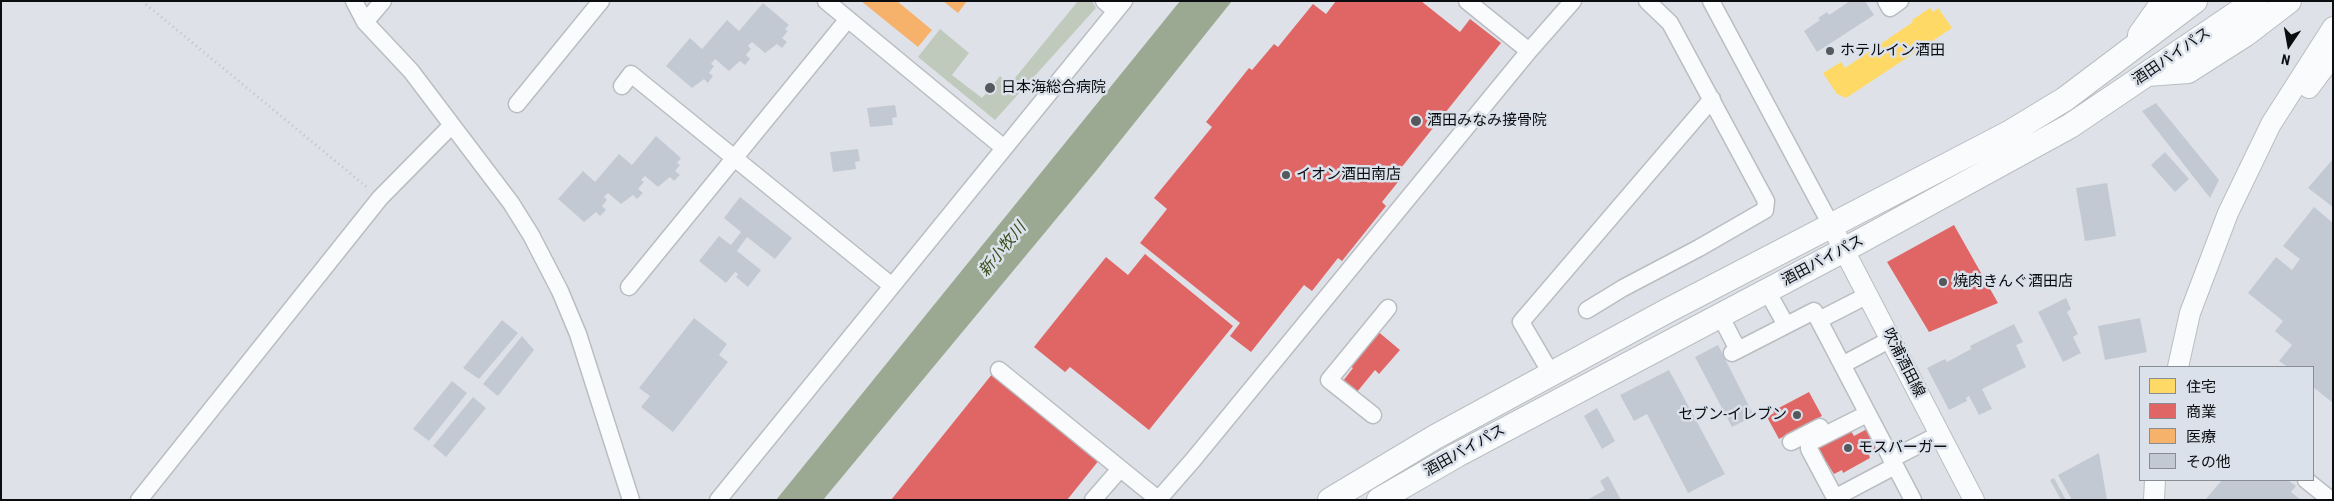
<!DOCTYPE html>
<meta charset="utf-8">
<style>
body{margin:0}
#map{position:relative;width:2334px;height:501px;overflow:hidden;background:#dee2e8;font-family:"Roboto Condensed","Noto Sans JP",sans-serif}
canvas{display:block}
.frame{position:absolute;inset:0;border:2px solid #0b0d10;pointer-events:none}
.legend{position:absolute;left:2139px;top:366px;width:175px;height:115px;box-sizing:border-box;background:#dbe1eb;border:1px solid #888c93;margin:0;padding:6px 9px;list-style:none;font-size:15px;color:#0b0d10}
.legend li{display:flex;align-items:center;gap:10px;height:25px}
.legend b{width:25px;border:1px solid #888c93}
.north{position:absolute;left:2264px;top:20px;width:50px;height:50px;-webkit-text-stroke:4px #dbe1eb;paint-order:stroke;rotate:192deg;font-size:14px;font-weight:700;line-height:20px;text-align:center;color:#0b0d10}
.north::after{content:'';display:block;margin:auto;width:18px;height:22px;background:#0b0d10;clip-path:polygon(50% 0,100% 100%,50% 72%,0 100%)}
</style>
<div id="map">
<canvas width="2334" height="501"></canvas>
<div class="frame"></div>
<ul class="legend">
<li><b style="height:14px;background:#ffd966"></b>住宅</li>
<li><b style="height:14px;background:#e06666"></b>商業</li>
<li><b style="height:14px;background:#f6b26b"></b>医療</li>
<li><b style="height:14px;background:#c3c9d2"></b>その他</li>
</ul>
<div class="north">N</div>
</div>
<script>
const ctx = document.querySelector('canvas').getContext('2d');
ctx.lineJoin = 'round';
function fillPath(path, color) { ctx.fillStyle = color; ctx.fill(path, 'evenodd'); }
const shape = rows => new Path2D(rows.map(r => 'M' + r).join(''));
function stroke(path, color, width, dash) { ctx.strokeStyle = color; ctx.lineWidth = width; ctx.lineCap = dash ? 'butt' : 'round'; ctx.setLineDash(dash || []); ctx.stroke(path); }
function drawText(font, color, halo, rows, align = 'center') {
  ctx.font = font + ' "Roboto Condensed","Noto Sans JP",sans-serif'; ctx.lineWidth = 5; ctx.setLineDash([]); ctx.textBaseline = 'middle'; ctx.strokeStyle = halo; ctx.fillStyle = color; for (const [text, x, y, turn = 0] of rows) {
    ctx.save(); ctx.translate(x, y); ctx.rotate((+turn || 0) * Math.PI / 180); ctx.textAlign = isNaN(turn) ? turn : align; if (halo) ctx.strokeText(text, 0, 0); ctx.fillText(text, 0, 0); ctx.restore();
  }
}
fillPath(shape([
 [1078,1,1092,1,1096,8,995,120,918,57,940,29,969,53,952,75,982,98,1000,76,1010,84]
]), '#c0cabc');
fillPath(shape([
 [1180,1,1232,1,1096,171,823,500,776,500]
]), '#9ba992');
fillPath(shape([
 [1930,8,1933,12,1938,8,1952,28,1846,98,1837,94,1823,73,1841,62,1845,68,1913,22,1912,20]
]), '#ffd966');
fillPath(shape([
 [1336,1,1421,1,1460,32,1470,19,1501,43,1397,173,1402,177,1382,202,1386,206,1342,261,1338,258,1312,291,1304,285,1251,352,1230,336,1240,323,1140,243,1167,209,1154,198,1212,127,1206,122,1249,68,1252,70,1274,44,1278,47,1313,4,1326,14],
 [1954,225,1998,303,1929,332,1887,262],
 [1145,254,1233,326,1149,430,1070,367,1065,372,1034,347,1106,257,1128,275],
 [1375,329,1400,350,1379,374,1375,370,1357,392,1343,381,1353,368,1349,365],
 [993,373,1100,459,1067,500,891,500],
 [1809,392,1822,416,1779,439,1767,417,1774,413,1773,411],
 [1867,429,1878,450,1869,455,1870,458,1843,473,1842,470,1834,474,1827,463,1824,464,1820,458,1823,456,1817,446,1851,431,1854,436]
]), '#e06666');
fillPath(shape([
 [861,1,897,1,932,30,918,47],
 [943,1,967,1,958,13]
]), '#f6b26b');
fillPath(shape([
 [1850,1,1865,1,1874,15,1817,52,1804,31,1820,20,1818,18,1827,12,1829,15],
 [763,3,789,25,785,29,788,31,782,38,787,42,782,48,777,44,765,53,752,42,748,46,751,49,746,55,750,59,745,65,740,61,729,71,715,59,711,64,714,66,709,73,713,76,708,83,704,79,692,88,666,66,690,38,702,49,727,20,739,31],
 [2156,103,2219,180,2210,198,2142,111],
 [895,105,897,117,892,118,893,125,870,127,867,108],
 [656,136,681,158,677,163,680,165,675,171,680,175,674,181,670,177,658,187,645,176,641,180,644,182,638,189,643,193,637,199,633,195,621,204,608,193,604,197,607,200,602,206,606,210,600,216,596,212,584,222,558,199,583,171,595,182,619,154,632,165],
 [858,149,860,161,855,162,856,169,833,172,830,152],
 [2165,152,2189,179,2175,192,2151,165],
 [2333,159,2333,207,2308,188],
 [2107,183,2116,236,2085,241,2076,188],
 [740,197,792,238,775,259,747,237,737,251,761,270,748,287,736,277,738,274,735,272,726,283,699,261,719,236,731,245,741,232,724,218],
 [2314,207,2333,223,2333,403,2313,387,2313,367,2288,367,2279,361,2292,345,2275,331,2283,321,2248,293,2276,257,2292,270,2300,259,2283,246],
 [2066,298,2071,309,2067,312,2078,334,2073,337,2081,353,2063,362,2038,312],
 [694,318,727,344,719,355,728,362,673,432,641,407,650,396,639,388],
 [2140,318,2147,352,2105,360,2098,326],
 [502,320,518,333,479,379,463,368],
 [2014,324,2023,342,2016,345,2026,367,1982,389,1992,409,1979,415,1969,396,1966,398,1967,401,1949,410,1927,368,1945,359,1947,362,1971,349,1970,346],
 [522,336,534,350,498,396,483,384],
 [1718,345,1754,416,1732,427,1695,357],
 [1669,370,1725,474,1688,493,1647,414,1634,421,1620,395],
 [452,381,467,393,429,441,413,429],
 [473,397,486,408,446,457,433,446],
 [1597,408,1615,441,1602,449,1584,416],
 [2099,453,2107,500,2072,500,2058,475],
 [1608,476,1621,500,1587,500,1605,490,1600,481],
 [2054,478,2066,500,2061,500,2050,480],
 [2222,480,2288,480,2296,486,2291,492,2301,500,2205,500]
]), '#c3c9d2');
const minor = shape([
 [354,1,365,22,411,71,511,203,531,235,560,291,578,334,631,500],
 [826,1,1004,148],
 [1104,1,1116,11],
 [1467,1,1529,51],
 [1711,1,1831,225],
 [1886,1,1890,8,1900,1],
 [365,22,383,1],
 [622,86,631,74,892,286],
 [517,104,601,1],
 [629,287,848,19],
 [1767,291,1786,325],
 [1587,310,1623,288,1699,248,1765,210,1766,201,1670,23,1647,1],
 [1720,315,1738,350],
 [1819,320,1868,295],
 [1732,353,1814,311,1913,500],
 [1842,365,1891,339],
 [999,370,1159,500],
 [1552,375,1521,322,1712,99],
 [1867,414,1809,443,1809,449,1833,494,1840,495,1895,466],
 [1373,415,1329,380,1388,308],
 [1791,442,1820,427],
 [1891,459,1940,434],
 [2306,480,2331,500],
 [139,500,380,198,451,126],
 [718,500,1124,1],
 [1093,500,1120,469],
 [1158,500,1193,460,1529,51,1573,1]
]);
const major = shape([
 [2309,88,2333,56],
 [1831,225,1974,500],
 [2178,367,2190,313,2228,213,2271,124,2333,27],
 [2154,500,2155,480]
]);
const highway = shape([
 [2140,35,2164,1],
 [2147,74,2188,71,2246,34,2289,1],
 [1330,500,1435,437,1665,312,2009,133,2065,99,2195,1],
 [1379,500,1457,455,1844,250,2070,126,2255,1]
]);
stroke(minor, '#babdc1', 19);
stroke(major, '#babdc1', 22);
stroke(highway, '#babdc1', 26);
stroke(shape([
 [142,1,369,189]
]), '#c0c1c4', 3, [1, 4]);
stroke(minor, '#fafbfc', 16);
stroke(major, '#fafbfc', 20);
stroke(highway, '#fafbfc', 24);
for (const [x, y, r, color] of [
 [1830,51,5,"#55585c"],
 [990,88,6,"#55585c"],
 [1416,121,6,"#55585c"],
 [1286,175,5,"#55585c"],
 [1943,282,5,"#55585c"],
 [1797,415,5,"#55585c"],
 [1848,448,5,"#55585c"]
]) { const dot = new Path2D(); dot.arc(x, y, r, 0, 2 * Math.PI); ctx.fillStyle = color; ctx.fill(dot); stroke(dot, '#dbe1eb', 2); }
drawText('15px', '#0b0d10', '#dbe1eb', [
 ["ホテルイン酒田",1840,51],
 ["日本海総合病院",1001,88],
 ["酒田みなみ接骨院",1427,121],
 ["イオン酒田南店",1296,175],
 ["焼肉きんぐ酒田店",1953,282],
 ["セブン-イレブン",1787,415,"right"],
 ["モスバーガー",1858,448]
], 'left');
drawText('15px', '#0b0d10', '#dbe1eb', [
 ["酒田バイパス",2172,57,-34],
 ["酒田バイパス",1823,261,-28],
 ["吹浦酒田線",1903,363,63],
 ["酒田バイパス",1465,451,-29]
]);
drawText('italic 16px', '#364d17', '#dbe1eb', [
 ["新小牧川",1003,250,-51]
]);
</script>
